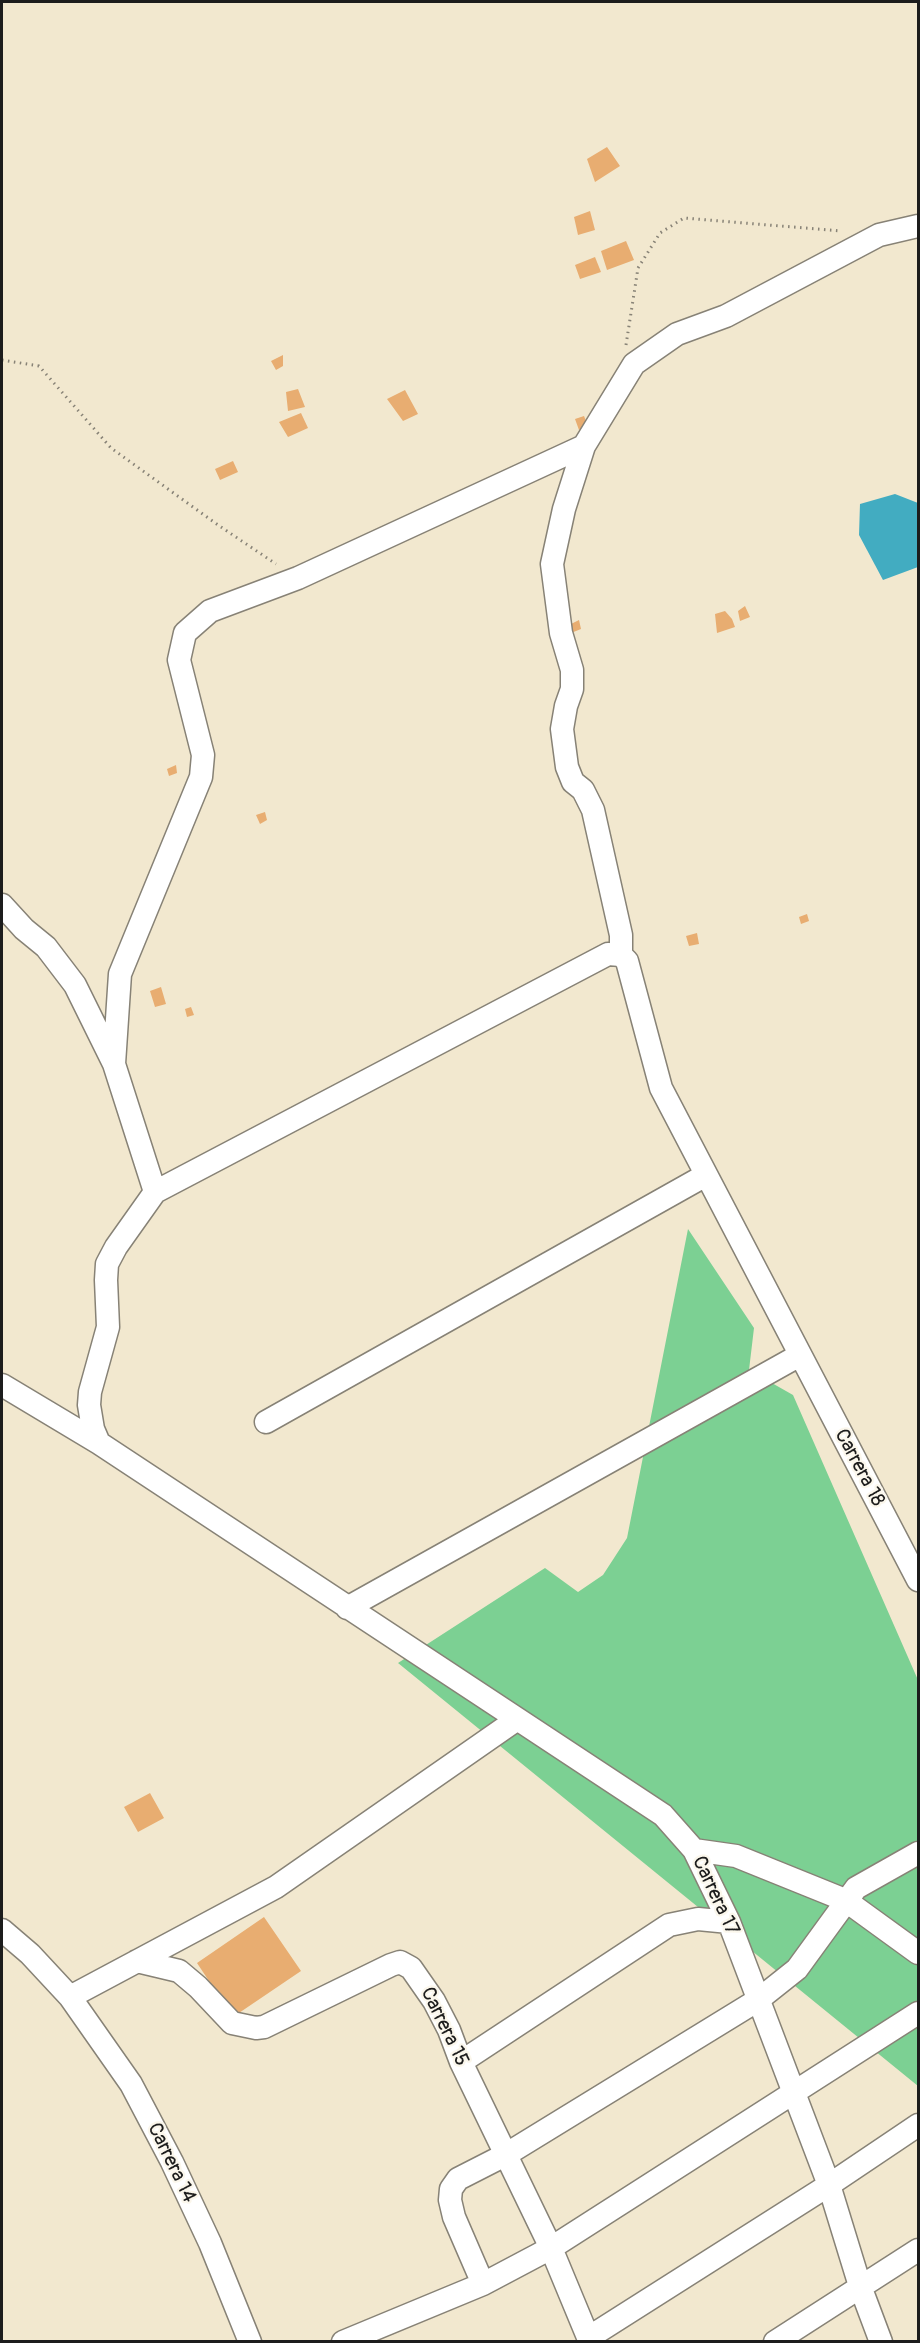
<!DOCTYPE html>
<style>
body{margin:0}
#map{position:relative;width:920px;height:2343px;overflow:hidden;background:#f2e8cf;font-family:Pangolin,sans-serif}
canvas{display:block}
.frame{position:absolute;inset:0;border:3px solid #1c1c1c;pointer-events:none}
</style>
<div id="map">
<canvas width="920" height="2343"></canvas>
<div class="frame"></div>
</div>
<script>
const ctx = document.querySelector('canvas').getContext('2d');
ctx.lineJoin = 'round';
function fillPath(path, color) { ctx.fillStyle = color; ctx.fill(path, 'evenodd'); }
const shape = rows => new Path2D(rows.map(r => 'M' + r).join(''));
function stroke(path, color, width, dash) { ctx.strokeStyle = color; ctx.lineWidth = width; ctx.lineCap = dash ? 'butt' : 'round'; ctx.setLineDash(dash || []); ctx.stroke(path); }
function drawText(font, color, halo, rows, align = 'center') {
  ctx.font = font + ' Pangolin,sans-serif'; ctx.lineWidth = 4.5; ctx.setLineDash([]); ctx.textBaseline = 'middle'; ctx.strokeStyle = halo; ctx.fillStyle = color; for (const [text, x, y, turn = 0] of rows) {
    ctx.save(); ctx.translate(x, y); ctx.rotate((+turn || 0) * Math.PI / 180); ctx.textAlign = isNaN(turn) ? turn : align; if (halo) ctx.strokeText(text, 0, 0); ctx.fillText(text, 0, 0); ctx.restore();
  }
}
fillPath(shape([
 [688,1229,754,1328,749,1370,793,1395,918,1680,918,2086,398,1663,545,1568,578,1592,603,1575,627,1538]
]), '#7cd093');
fillPath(shape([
 [895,494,918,503,918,567,883,580,859,535,860,504]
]), '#42acc1');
fillPath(shape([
 [607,147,620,166,595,182,587,159],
 [590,211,595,230,578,235,574,217],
 [626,241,634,260,607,270,601,251],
 [595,257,601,272,580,279,575,265],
 [283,355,283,366,276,370,271,361],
 [298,389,305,407,288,411,286,392],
 [405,390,418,414,403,421,387,399],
 [301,413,308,428,288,437,279,422],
 [584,416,588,426,579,430,575,419],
 [233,461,238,472,220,480,215,469],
 [745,606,750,617,740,621,738,611],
 [725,611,732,619,735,627,717,633,715,614],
 [579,620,581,629,571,633,569,625],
 [176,765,177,773,169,776,167,769],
 [265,812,267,820,260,824,256,815],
 [807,914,809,921,801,924,799,917],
 [697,933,699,944,689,946,686,936],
 [161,987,166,1004,155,1007,150,991],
 [191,1007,194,1015,187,1017,185,1009],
 [150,1793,164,1818,138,1832,124,1807],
 [264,1917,301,1971,233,2017,197,1963]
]), '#e8ad71');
const minor = shape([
 [918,226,879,235,726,316,677,334,634,364,584,446,564,509,552,564,561,633,572,670,572,689,566,706,562,729,567,767,573,782,583,790,593,810,621,935,621,955,627,961,661,1088,918,1580],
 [2,905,24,929,46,947,75,985,114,1064,155,1192],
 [114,1064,120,974,201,777,203,755,179,660,185,633,210,611,298,578,584,446],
 [2,1385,99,1443,663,1815,694,1850,729,1922,829,2185,860,2286,881,2342],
 [266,1422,706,1175],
 [99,1443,93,1429,89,1405,90,1392,108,1327,106,1280,107,1264,116,1247,155,1192,608,954,621,955],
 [347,1608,800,1355],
 [694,1850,736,1856,845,1900,918,1953],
 [2,1930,30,1954,70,1997,131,2084,172,2162,210,2243,250,2342],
 [137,1961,179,1971,198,1987,232,2023,256,2028,264,2027,391,1965,400,1962,411,1968,434,2001,449,2030,461,2062,551,2248,590,2342],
 [70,1997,276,1887,516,1720],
 [461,2062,669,1925,698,1919,729,1922],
 [483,2284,454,2217,450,2200,451,2189,458,2179,507,2154,758,2000,797,1969,856,1888,918,1853],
 [588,2338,829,2185,918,2125],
 [343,2342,483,2284,551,2248,918,2013],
 [775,2342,918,2250]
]);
stroke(minor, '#878276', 25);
stroke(shape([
 [626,345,638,268,660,233,684,218,841,231],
 [2,360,39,366,111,448,218,525,276,564]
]), '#878276', 3, [1.5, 4.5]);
stroke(minor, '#fff', 22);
drawText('20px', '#1c1c1c', '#fbf7ec', [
 ["Carrera 18",859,1468,62],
 ["Carrera 17",715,1896,65],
 ["Carrera 15",444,2027,64],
 ["Carrera 14",171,2163,64]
]);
</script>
